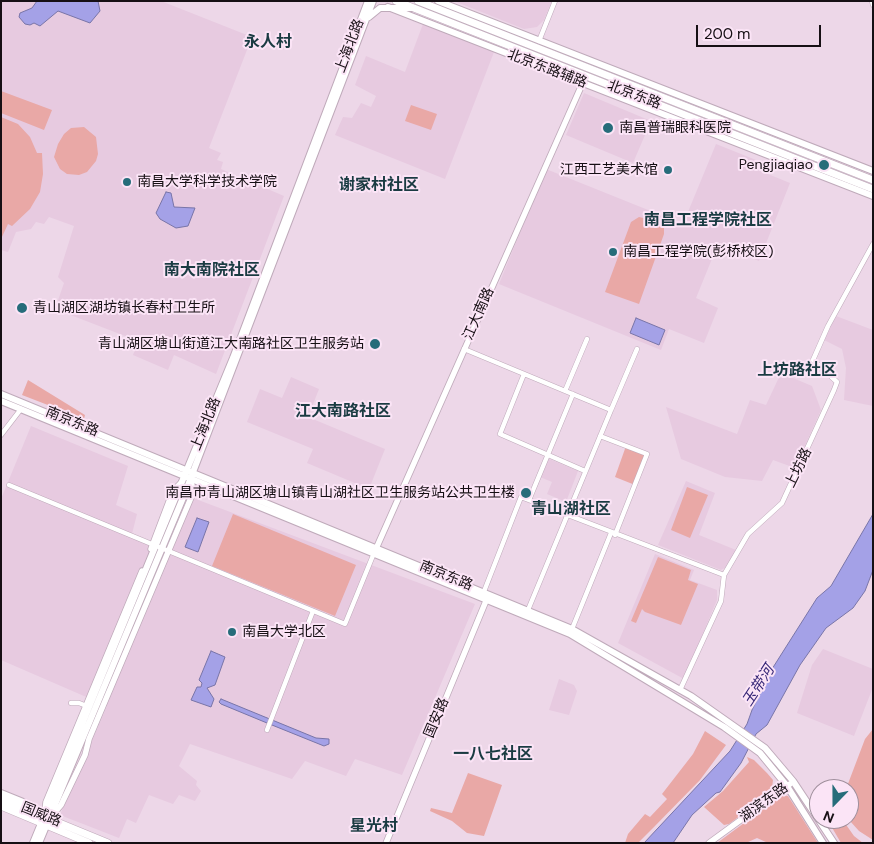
<!DOCTYPE html>
<meta charset="utf-8">
<style>
body{margin:0}
#map{position:relative;width:874px;height:844px;overflow:hidden;background:#edd7e8;font-family:"DM Sans",sans-serif}
canvas{display:block}
.frame{position:absolute;inset:0;border:2px solid #160f14;pointer-events:none}
.north{position:absolute;left:809px;top:779px;width:50px;height:50px;box-sizing:border-box;background:#fbe4f6;border:1px solid #9f8f9c;border-radius:50%;rotate:202deg;font-size:14px;font-weight:700;line-height:20px;text-align:center;color:#160f14}
.north::after{content:'';display:block;margin:auto;width:18px;height:22px;background:#266c7a;clip-path:polygon(50% 0,100% 100%,50% 72%,0 100%)}
.scale{position:absolute;left:696px;top:25px;width:125px;height:22px;box-sizing:border-box;border:2px solid #160f14;border-top:0;padding-left:6px;font-size:15px;line-height:18px;white-space:nowrap;color:#160f14;-webkit-text-stroke:4px #fbe4f6;paint-order:stroke}
</style>
<div id="map">
<canvas width="874" height="844"></canvas>
<div class="frame"></div>
<div class="north">N</div>
<div class="scale">200 m</div>
</div>
<script>
const ctx = document.querySelector('canvas').getContext('2d');
ctx.lineJoin = 'round';
function fillPath(path, color) { ctx.fillStyle = color; ctx.fill(path, 'evenodd'); }
const shape = rows => new Path2D(rows.map(r => 'M' + r).join(''));
function stroke(path, color, width, dash) { ctx.strokeStyle = color; ctx.lineWidth = width; ctx.lineCap = dash ? 'butt' : 'round'; ctx.setLineDash(dash || []); ctx.stroke(path); }
function drawText(font, color, halo, rows, align = 'center') {
  ctx.font = font + ' "DM Sans","Noto Sans SC",sans-serif'; ctx.lineWidth = 4; ctx.setLineDash([]); ctx.textBaseline = 'middle'; ctx.strokeStyle = halo; ctx.fillStyle = color; for (const [text, x, y, turn = 0] of rows) {
    ctx.save(); ctx.translate(x, y); ctx.rotate((+turn || 0) * Math.PI / 180); ctx.textAlign = isNaN(turn) ? turn : align; if (halo) ctx.strokeText(text, 0, 0); ctx.fillText(text, 0, 0); ctx.restore();
  }
}
fillPath(shape([
 [1,1,161,1,252,37,209,148,221,153,217,160,223,162,221,169,284,196,216,374,174,355,168,370,133,355,138,341,55,309,64,283,58,277,74,226,49,217,44,224,36,222,31,229,16,232,8,252,1,250],
 [454,1,552,1,544,20,537,27,524,29],
 [423,24,494,52,445,179,335,135,343,117,352,118,361,103,371,107,376,96,355,85,366,56,405,72],
 [584,93,651,121,633,163,566,135],
 [716,144,761,162,758,170,790,183,759,261,718,244,696,298,718,308,704,343,669,329,661,350,499,284,546,169,683,224],
 [836,316,873,330,873,406,844,400,846,368,842,349,824,340],
 [781,373,812,386,821,410,795,468,773,460,762,481,725,477,681,459,666,407,737,434,750,400,766,405],
 [291,377,319,389,308,417,385,449,369,489,307,463,313,449,247,422,260,389,282,398],
 [31,426,128,466,116,505,137,514,132,534,172,550,193,498,475,604,402,775,355,759,346,776,305,761,292,779,190,744,179,766,197,781,196,785,201,791,195,801,179,795,173,804,149,795,136,823,127,819,119,838,60,815,107,706,1,660,1,499],
 [547,458,578,471,566,502,547,494,552,482,540,477],
 [686,481,715,493,699,535,736,550,728,566,721,570,658,545],
 [655,554,694,570,690,580,717,590,717,600,684,679,618,643],
 [823,649,873,669,873,687,854,736,797,713,812,665],
 [559,679,574,685,577,691,569,715,549,710]
]), '#e7cae0');
fillPath(shape([
 [1,91,52,110,44,130,1,113],
 [411,105,437,114,431,130,405,121],
 [1,117,18,124,30,137,37,153,42,153,43,174,40,192,30,209,12,226,8,224,1,239],
 [84,127,96,137,98,154,96,161,87,172,79,175,67,174,60,169,54,157,58,144,64,134,71,128],
 [639,217,657,221,664,228,664,234,639,304,605,292,631,222],
 [28,380,85,415,84,419,22,395],
 [626,446,647,454,635,485,615,477],
 [687,487,708,495,690,538,671,530],
 [233,514,356,565,335,616,212,566],
 [658,557,691,570,688,580,698,584,681,625,645,612,642,609,636,623,631,621],
 [873,729,873,840,859,831,850,821,849,789,846,789,865,739],
 [705,731,726,745,700,780,654,827,638,843,625,843,628,834,645,814,650,817,667,799,662,794,693,754],
 [747,757,754,760,767,773,773,780,772,788,761,800,729,824,724,825,704,807,723,791,749,762],
 [468,773,502,785,484,836,467,833,452,821,430,811,431,808,452,813],
 [782,795,788,796,818,843,768,843,757,838,746,843,717,843],
 [827,819,842,819,854,836,863,843,841,843]
]), '#e9a8a6');
const water = shape([
 [37,1,98,1,100,11,90,23,58,11,40,26,34,23,30,25,25,24,19,17,20,13,32,8,37,1],
 [166,192,171,193,174,207,195,208,188,226,176,228,160,219,156,213,166,192],
 [636,318,665,330,659,345,630,333,636,318],
 [873,514,873,570,865,591,853,608,826,628,800,665,767,725,756,734,741,763,720,792,716,793,692,815,673,843,644,843,730,751,747,724,752,710,772,669,817,598,831,586,873,514],
 [197,518,209,522,198,552,185,547,197,518],
 [211,651,225,657,215,685,207,688,214,699,211,707,191,700,197,687,201,687,202,683,199,680,211,651],
 [221,699,316,738,329,739,329,744,324,746,267,723,221,704,219,702,221,699]
]);
fillPath(water, '#a4a1e7');
stroke(water, '#7975a8', 1);
const minor = shape([
 [872,1,873,5],
 [539,41,555,1],
 [464,349,611,410,528,610],
 [524,374,500,434,585,471],
 [565,391,587,339],
 [611,410,637,349],
 [1,435,21,409],
 [600,436,647,454,615,535],
 [9,485,345,624,374,553],
 [529,500,573,394],
 [483,594,521,497,724,575],
 [572,629,611,533],
 [680,690,721,601,724,575,748,534,782,503,834,390,837,382,813,360,828,326,873,244],
 [71,703,79,703,89,707],
 [267,730,313,611]
]);
const tertiary = shape([
 [151,549,173,491,181,483],
 [375,551,584,80],
 [45,810,46,802,142,571],
 [50,818,61,805,85,755,89,739,193,493,191,479],
 [386,843,488,596],
 [709,843,790,784]
]);
const secondary = shape([
 [438,1,873,171],
 [388,7,873,196],
 [369,17,380,8,413,8],
 [1,394,572,629,691,696,765,748,793,781,834,843],
 [1,401,570,634,724,727,760,753,787,786,823,843],
 [1,793,33,806,38,814],
 [33,843,233,358,368,1],
 [39,843,185,493,373,1]
]);
const primary = shape([
 [396,1,873,189],
 [418,1,873,180],
 [1,799,108,843],
 [1,806,89,843]
]);
stroke(minor, '#bfaaba', 5.5);
stroke(tertiary, '#bfaaba', 7);
stroke(secondary, '#bfaaba', 8);
stroke(primary, '#bfaaba', 8);
stroke(minor, '#fff', 4.5);
stroke(tertiary, '#fff', 5.5);
stroke(secondary, '#fff', 6);
stroke(primary, '#fff', 7);
for (const [x, y, r, color] of [
 [608,128,6,"#266c7a"],
 [824,165,6,"#266c7a"],
 [668,170,5,"#266c7a"],
 [127,182,5,"#266c7a"],
 [613,252,5,"#266c7a"],
 [22,308,6,"#266c7a"],
 [375,344,6,"#266c7a"],
 [526,493,6,"#266c7a"],
 [232,632,5,"#266c7a"]
]) { const dot = new Path2D(); dot.arc(x, y, r, 0, 2 * Math.PI); ctx.fillStyle = color; ctx.fill(dot); stroke(dot, '#fbe4f6', 2); }
drawText('14px', '#160f14', '#fbe4f6', [
 ["上海北路",350,46,-69],
 ["北京东路辅路",547,69,21],
 ["北京东路",634,95,21],
 ["江大南路",479,314,-66],
 ["南京东路",72,422,22],
 ["上海北路",206,424,-68],
 ["上坊路",799,468,-64],
 ["南京东路",446,576,22],
 ["国安路",437,718,-67],
 ["湖滨东路",764,803,-36],
 ["国威路",41,815,22]
]);
drawText('14px', '#160f14', '#fbe4f6', [
 ["南昌普瑞眼科医院",619,128],
 ["Pengjiaqiao",813,165,"right"],
 ["江西工艺美术馆",658,170,"right"],
 ["南昌大学科学技术学院",137,182],
 ["南昌工程学院(彭桥校区)",623,252],
 ["青山湖区湖坊镇长春村卫生所",33,308],
 ["青山湖区塘山街道江大南路社区卫生服务站",364,344,"right"],
 ["南昌市青山湖区塘山镇青山湖社区卫生服务站公共卫生楼",515,493,"right"],
 ["南昌大学北区",242,632]
], 'left');
drawText('italic 15px', '#362777', '#fbe4f6', [
 ["玉带河",759,686,-57]
]);
drawText('bold 16px', '#1a3b42', '#fbe4f6', [
 ["永人村",268,43],
 ["谢家村社区",379,186],
 ["南昌工程学院社区",708,221],
 ["南大南院社区",212,271],
 ["上坊路社区",797,371],
 ["江大南路社区",343,412],
 ["青山湖社区",571,510],
 ["一八七社区",493,755],
 ["星光村",374,827]
]);
</script>
